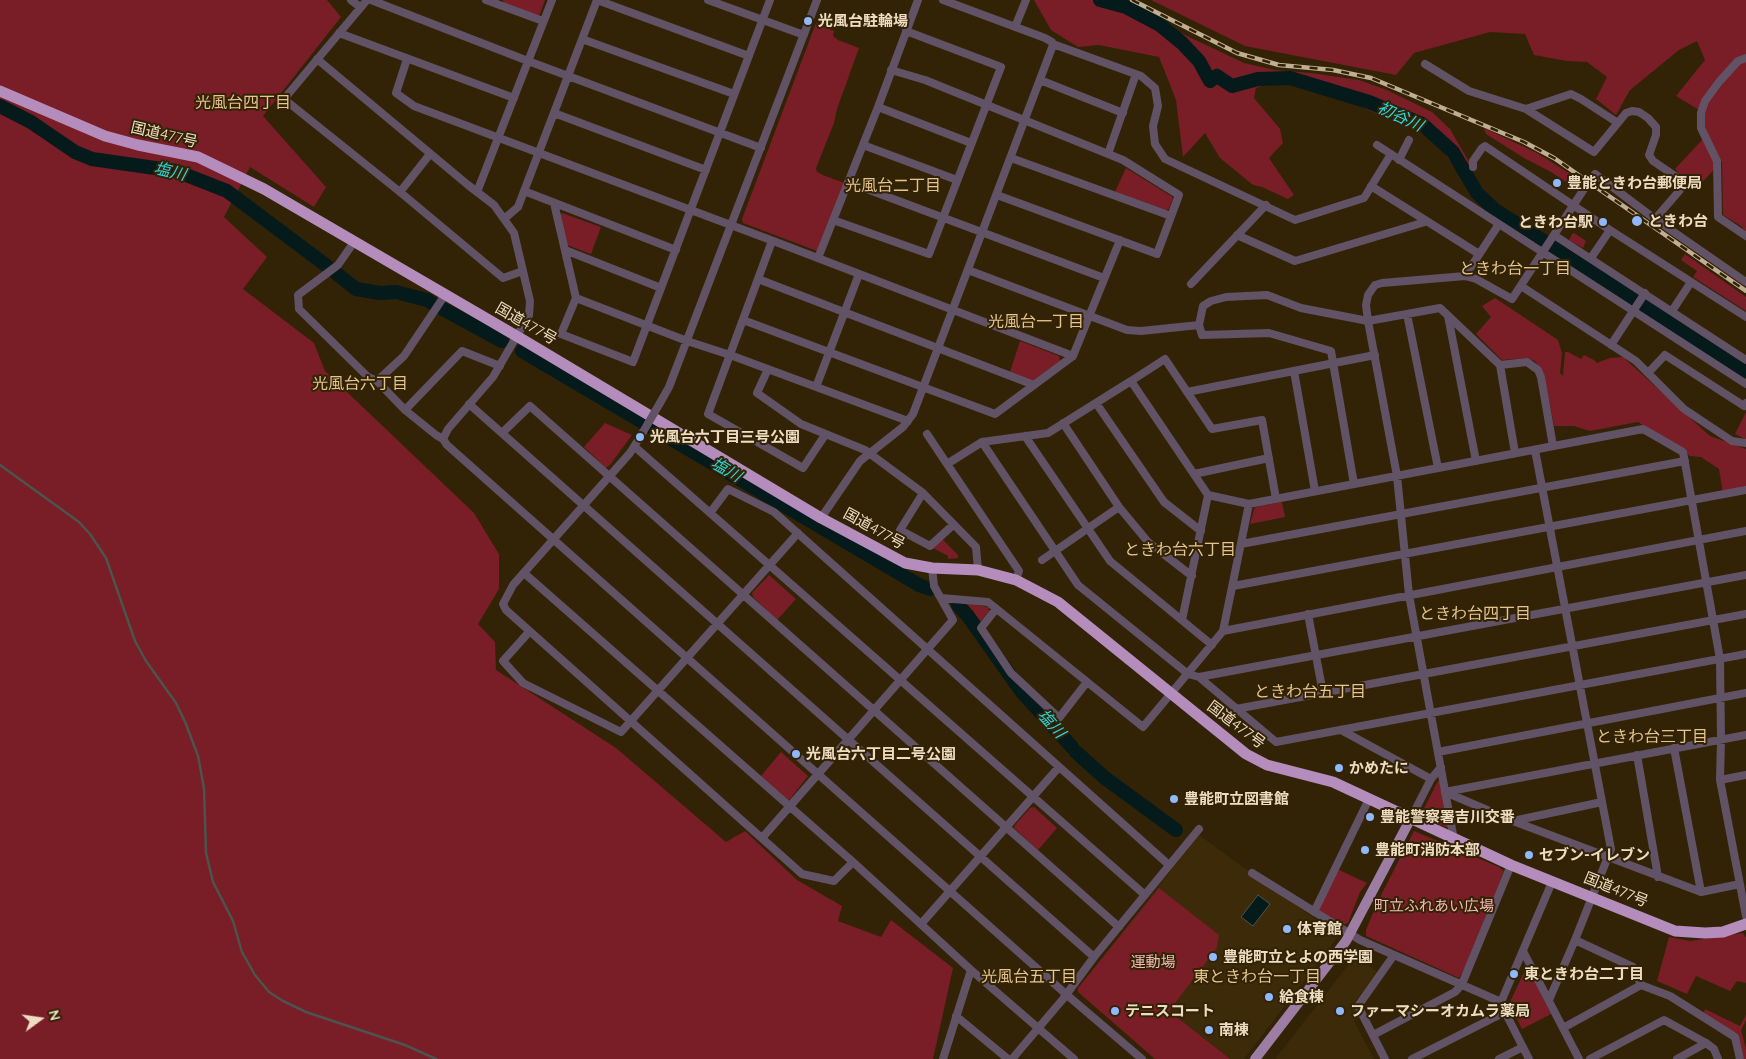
<!DOCTYPE html>
<meta charset="utf-8">
<style>
body{margin:0}
#map{position:relative;width:1746px;height:1059px;overflow:hidden;background:#322306;font-family:Quicksand,sans-serif}
canvas{display:block}
.north{position:absolute;left:15px;top:994px;width:50px;height:50px;-webkit-text-stroke:4px #322306;paint-order:stroke;rotate:76deg;font-size:14px;font-weight:700;line-height:20px;text-align:center;color:#eeddc2}
.north::after{content:'';display:block;margin:auto;width:18px;height:22px;background:#eeddc2;clip-path:polygon(50% 0,100% 100%,50% 72%,0 100%)}
</style>
<div id="map">
<canvas width="1746" height="1059"></canvas>
<div class="north">N</div>
</div>
<script>
const ctx = document.querySelector('canvas').getContext('2d');
ctx.lineJoin = 'round';
function fillPath(path, color) { ctx.fillStyle = color; ctx.fill(path, 'evenodd'); }
const shape = rows => new Path2D(rows.map(r => 'M' + r).join(''));
function stroke(path, color, width, dash) { ctx.strokeStyle = color; ctx.lineWidth = width; ctx.lineCap = dash ? 'butt' : 'round'; ctx.setLineDash(dash || []); ctx.stroke(path); }
function drawText(font, color, halo, rows, align = 'center') {
  ctx.font = font + ' Quicksand,"Noto Sans JP",sans-serif'; ctx.lineWidth = 4; ctx.setLineDash([]); ctx.textBaseline = 'middle'; ctx.strokeStyle = halo; ctx.fillStyle = color; for (const [text, x, y, turn = 0] of rows) {
    ctx.save(); ctx.translate(x, y); ctx.rotate((+turn || 0) * Math.PI / 180); ctx.textAlign = isNaN(turn) ? turn : align; if (halo) ctx.strokeText(text, 0, 0); ctx.fillText(text, 0, 0); ctx.restore();
  }
}
fillPath(shape([
 [1199,835,1336,934,1337,938,1244,1059,1155,1059,1078,992,1078,988],
 [1356,955,1377,972,1353,1004,1360,1017,1354,1021,1374,1059,1275,1059]
]), '#3c2a08');
fillPath(shape([
 [0,0,327,0,341,17,263,116,326,187,314,207,250,167,224,217,267,257,243,289,314,343,325,371,474,513,499,554,499,589,478,624,495,642,496,670,616,748,726,842,745,831,797,880,842,906,838,921,881,937,891,920,953,968,933,1059,0,1059],
 [503,0,545,0,540,14,537,16,504,4],
 [1034,0,1118,0,1162,24,1244,63,1275,70,1311,73,1359,80,1387,90,1432,112,1450,129,1472,167,1462,178,1445,154,1423,134,1405,123,1378,114,1323,90,1292,82,1271,82,1256,88,1254,98,1280,129,1283,143,1269,158,1294,195,1288,199,1262,187,1253,185,1220,158,1205,133,1183,157,1176,100,1159,57,1099,45,1078,47,1051,30],
 [1151,0,1746,0,1746,232,1741,226,1723,215,1722,161,1695,190,1675,169,1702,140,1704,113,1676,96,1705,60,1697,41,1679,50,1630,90,1616,115,1596,99,1607,77,1587,62,1567,61,1534,55,1525,34,1490,32,1414,53,1396,75,1245,46],
 [816,23,834,31,833,36,838,40,859,48,837,109,834,123,816,168,817,172,825,176,845,183,817,251,743,223,742,219],
 [1484,128,1537,153,1583,182,1578,190,1551,172,1524,158,1486,134],
 [1126,168,1171,196,1173,198,1169,209,1166,210,1115,192],
 [562,213,601,227,591,254,567,245,560,215],
 [1574,233,1586,241,1583,248,1569,240,1572,234],
 [1685,254,1746,297,1746,311,1693,277,1697,271,1681,260],
 [1495,298,1558,340,1562,353,1560,373,1563,376,1565,352,1568,352,1581,359,1584,355,1594,360,1597,363,1610,358,1623,357,1710,436,1746,449,1746,488,1723,494,1719,469,1701,457,1690,456,1638,422,1590,431,1574,426,1554,426,1544,374,1535,361,1527,358,1502,360,1476,334,1491,317,1482,306],
 [1020,341,1059,356,1060,361,1033,381,1010,372],
 [1746,412,1746,439,1745,439,1735,434],
 [605,423,632,435,610,465,606,468,584,447],
 [1282,502,1285,517,1250,524,1254,509,1256,507],
 [942,539,958,555,958,558,948,559,948,556,933,548],
 [769,575,796,599,777,620,753,597,752,593],
 [960,603,988,607,989,611,976,627,960,605],
 [781,752,808,776,790,799,788,800,761,776],
 [1438,781,1442,783,1450,825,1448,828,1422,817,1421,814],
 [1034,807,1057,828,1038,850,1014,828,1015,825,1030,808],
 [1414,831,1499,867,1504,871,1465,968,1459,978,1366,936,1366,930,1370,920,1380,897],
 [1337,869,1367,883,1360,892,1348,923,1342,925,1320,911,1319,905],
 [1159,888,1219,935,1217,948,1169,1011,1230,1059,1155,1059,1078,992,1078,988],
 [1743,933,1746,938,1746,983,1737,981,1730,991,1696,976,1687,994,1657,981,1669,937,1690,941],
 [1527,966,1551,1014,1522,1029,1511,1007,1510,1002],
 [1705,1009,1740,1026,1746,1015,1746,1020,1741,1030,1746,1049,1746,1059,1744,1059,1738,1034,1703,1015]
]), '#791d26');
const water = shape([
 [1258,895,1270,904,1253,926,1241,917,1258,895]
]);
fillPath(water, '#051a1b');
stroke(water, '#4b544d', 1);
stroke(shape([
 [0,465,79,522,90,534,106,558,135,641,146,661,176,703,186,724,198,756,204,788,206,853,213,882,233,921,242,952,255,975,269,992,283,1001,306,1012,405,1045,436,1059]
]), '#4b544d', 2.5);
stroke(shape([
 [1100,0,1126,7,1160,25,1182,43,1199,61,1210,81,1217,76,1232,86,1258,79,1290,78,1369,102,1422,124,1453,152,1477,193,1495,210,1746,371],
 [0,106,31,122,75,152,92,159,176,171,227,191,327,266],
 [337,274,356,289,380,293,396,292,427,300,432,303],
 [443,309,502,341],
 [522,351,919,585,930,589],
 [958,605,968,616,1021,691,1072,747],
 [1076,752,1105,778,1176,830]
]), '#051a1b', 14);
stroke(shape([
 [351,0,360,7],
 [367,0,284,99,400,192,503,278,523,271],
 [371,0,528,61,761,148],
 [486,0,543,21],
 [597,0,749,56],
 [708,0,804,35],
 [1015,27,1026,0],
 [339,33,514,98],
 [582,39,734,94],
 [1053,44,1141,76,1155,88,1158,106,1153,126,1155,144,1165,159,1295,220,1364,198,1391,154],
 [1746,58,1738,61,1719,82,1705,101,1701,113,1701,128,1717,161,1718,217,1746,236],
 [317,59,468,185,494,205,514,233,530,301,529,315,493,377,448,429,443,439],
 [407,59,396,93,414,106,776,242,1073,356],
 [1425,64,1469,91,1526,109,1571,94,1581,99,1618,123],
 [891,70,925,80,1123,160,1179,195,1157,254,997,195],
 [1040,80,1123,113],
 [878,107,971,143],
 [1526,109,1594,152,1626,113,1632,111,1639,112,1648,118,1656,127,1656,135,1649,155,1653,161,1678,178,1680,190,1655,219],
 [554,113,706,170],
 [863,145,957,180],
 [1377,145,1746,384],
 [1108,154,1136,74],
 [1011,158,1171,216],
 [1399,160,1409,140],
 [1473,167,1473,161,1482,148,1485,146,1610,230,1746,317],
 [1591,179,1595,174,1655,219,1746,282],
 [848,182,1104,278],
 [1371,186,1479,254],
 [524,191,676,250],
 [400,192,430,154],
 [477,192,552,0],
 [554,203,576,298,561,334,633,362,770,0],
 [504,219,518,207,597,0],
 [833,220,929,254,1001,67,906,31],
 [1237,235,1295,261,1425,222],
 [1554,235,1746,360],
 [772,241,708,414,803,468,825,435],
 [354,242,338,265,298,295,299,309,368,377,377,381,405,410,436,435,443,439,447,445,1067,995,1142,1059],
 [565,250,661,288],
 [818,258,878,107,918,0],
 [1591,258,1610,230],
 [968,270,1127,330,1141,331,1199,325,1202,335,1269,333,1331,351,1354,484],
 [1465,276,1499,224],
 [758,279,1034,385],
 [1191,284,1266,205],
 [1521,286,1636,361,1684,409,1732,441,1746,443],
 [576,298,687,341,730,355,908,421],
 [1672,311,1691,282],
 [1407,314,1438,468],
 [1448,316,1476,461],
 [743,320,995,414,1073,356,1120,240],
 [1199,325,1203,306,1211,301,1226,297,1267,295,1301,308,1368,321,1440,308,1500,365,1527,362,1538,370,1541,377,1553,446],
 [1611,345,1645,293],
 [1500,365,1515,453],
 [768,369,757,393,801,424,865,450,923,493,976,547,978,570],
 [1294,371,1315,491],
 [1648,373,1665,355,1744,406,1746,403],
 [377,381,404,356,445,295],
 [1131,381,1165,359,1212,429,1262,420,1276,499],
 [816,387,859,274],
 [1187,392,1375,355],
 [660,403,669,387,817,0],
 [1096,403,1164,502,1201,531],
 [469,404,1094,957],
 [405,410,462,351,500,366],
 [643,432,630,453,513,585,503,604,506,610,802,874,834,881,853,862],
 [502,433,530,406,1119,927],
 [927,434,947,464],
 [1025,436,1110,561,1212,645],
 [982,442,1078,585,1188,674,1199,677,1276,742,1746,654],
 [635,447,1145,895],
 [1535,450,1611,849,1575,940,1549,1000],
 [1194,474,1269,458],
 [923,493,900,530,930,546,953,525],
 [1119,507,1148,542,1192,576],
 [710,513,728,489,774,512,1169,865],
 [821,518,860,461,903,427,913,414,1053,45,1052,42,1045,38,943,0],
 [1241,544,1685,461],
 [1042,560,1119,507,1063,423],
 [524,573,853,862,971,970,1074,1059],
 [1016,580,1019,571,947,464,982,442,1048,433,1131,381,1208,495,1249,504,1643,429,1683,452,1720,659,1721,739,1720,780,1746,916],
 [1233,586,1746,490],
 [941,598,988,602,1143,727,1223,631,1249,504],
 [996,609,981,628,1011,673,1059,718,1087,682],
 [1308,614,1323,693],
 [1182,620,1208,495],
 [1223,631,1746,531],
 [529,632,503,661,523,683,621,732,798,533],
 [1199,677,1746,575],
 [1236,709,1746,614],
 [1341,730,1431,779],
 [1674,748,1701,892],
 [1438,752,1746,693],
 [1637,755,1658,877],
 [1720,780,1746,775],
 [1445,792,1513,821,1701,892,1740,884],
 [1445,792,1746,735],
 [1411,818,1431,779,1441,767],
 [1513,821,1602,802],
 [762,838,953,620,934,586,932,568],
 [1454,840,1409,595,1397,476,1368,321,1366,305,1368,295,1375,285,1382,283,1465,276,1476,279,1512,299,1586,186],
 [1252,873,1360,940,1501,1002],
 [1314,912,1369,799],
 [921,924,1059,767],
 [1523,951,1579,1059],
 [1641,985,1670,996,1735,1037,1740,1059],
 [956,1016,1008,1059],
 [1563,1028,1641,985,1633,967,1575,940],
 [1373,1035,1455,992,1462,984,1511,865],
 [943,1059,971,970],
 [1012,1059,1063,999,1094,957,1199,829],
 [1385,1059,1358,1006,1394,955],
 [1412,1059,1505,1012],
 [1499,1059,1523,1047],
 [1529,1059,1505,1012,1501,1002,1552,882],
 [1590,1059,1664,1020,1706,1043,1714,1049,1718,1059],
 [1677,1059,1706,1043]
]), '#625265', 8);
stroke(shape([
 [1255,1059,1346,941,1411,818]
]), '#9d7da4', 10);
stroke(shape([
 [0,91,105,136,138,145,198,157,264,189,525,341,821,518,905,563,932,568,978,570,1016,580,1058,602,1246,754,1267,765,1333,782,1511,865,1675,931,1705,933,1723,932,1746,924]
]), '#b48dbd', 11);
const rail = shape([
 [1132,0,1237,53,1279,65,1333,70,1371,78,1524,142,1554,158,1746,291]
]);
stroke(rail, '#bfae93', 4.5);
stroke(rail, '#322306', 2.5, [8]);
stroke(shape([
 [643,432,660,403]
]), '#625265', 8);
for (const [x, y, r, color] of [
 [808,21,5,"#8fb8fd"],
 [1557,183,5,"#8fb8fd"],
 [1637,221,6,"#8fb8fd"],
 [1603,222,5,"#8fb8fd"],
 [640,437,5,"#8fb8fd"],
 [796,754,5,"#8fb8fd"],
 [1339,768,5,"#8fb8fd"],
 [1174,799,5,"#8fb8fd"],
 [1370,817,5,"#8fb8fd"],
 [1365,850,5,"#8fb8fd"],
 [1529,855,5,"#8fb8fd"],
 [1287,929,5,"#8fb8fd"],
 [1213,957,5,"#8fb8fd"],
 [1514,974,5,"#8fb8fd"],
 [1269,997,5,"#8fb8fd"],
 [1115,1011,5,"#8fb8fd"],
 [1340,1011,5,"#8fb8fd"],
 [1209,1030,5,"#8fb8fd"]
]) { const dot = new Path2D(); dot.arc(x, y, r, 0, 2 * Math.PI); ctx.fillStyle = color; ctx.fill(dot); stroke(dot, '#322306', 2); }
drawText('bold 15px', '#eeddc2', '#322306', [
 ["光風台駐輪場",818,21],
 ["豊能ときわ台郵便局",1567,183],
 ["ときわ台",1648,221],
 ["ときわ台駅",1593,222,"right"],
 ["光風台六丁目三号公園",650,437],
 ["光風台六丁目二号公園",806,754],
 ["かめたに",1349,768],
 ["豊能町立図書館",1184,799],
 ["豊能警察署吉川交番",1380,817],
 ["豊能町消防本部",1375,850],
 ["セブン-イレブン",1539,855],
 ["体育館",1297,929],
 ["豊能町立とよの西学園",1223,957],
 ["東ときわ台二丁目",1524,974],
 ["給食棟",1279,997],
 ["テニスコート",1125,1011],
 ["ファーマシーオカムラ薬局",1350,1011],
 ["南棟",1219,1030]
], 'left');
drawText('15px', '#eeddc2', '#322306', [
 ["国道477号",164,135,13],
 ["国道477号",526,324,30],
 ["国道477号",874,529,29],
 ["国道477号",1236,725,37],
 ["国道477号",1616,890,22]
]);
drawText('15px', '#f1b9b7', '#322306', [
 ["町立ふれあい広場",1434,906],
 ["運動場",1153,962]
]);
drawText('16px', '#e5c48d', '#322306', [
 ["光風台四丁目",243,103],
 ["光風台二丁目",893,186],
 ["ときわ台一丁目",1515,269],
 ["光風台一丁目",1036,322],
 ["光風台六丁目",360,384],
 ["ときわ台六丁目",1180,550],
 ["ときわ台四丁目",1475,614],
 ["ときわ台五丁目",1310,692],
 ["ときわ台三丁目",1652,737],
 ["光風台五丁目",1029,977],
 ["東ときわ台一丁目",1257,977]
]);
drawText('italic 16px', '#28d7df', '#322306', [
 ["初谷川",1400,117,25],
 ["塩川",170,172,13],
 ["塩川",726,470,30],
 ["塩川",1051,724,48]
]);
</script>
